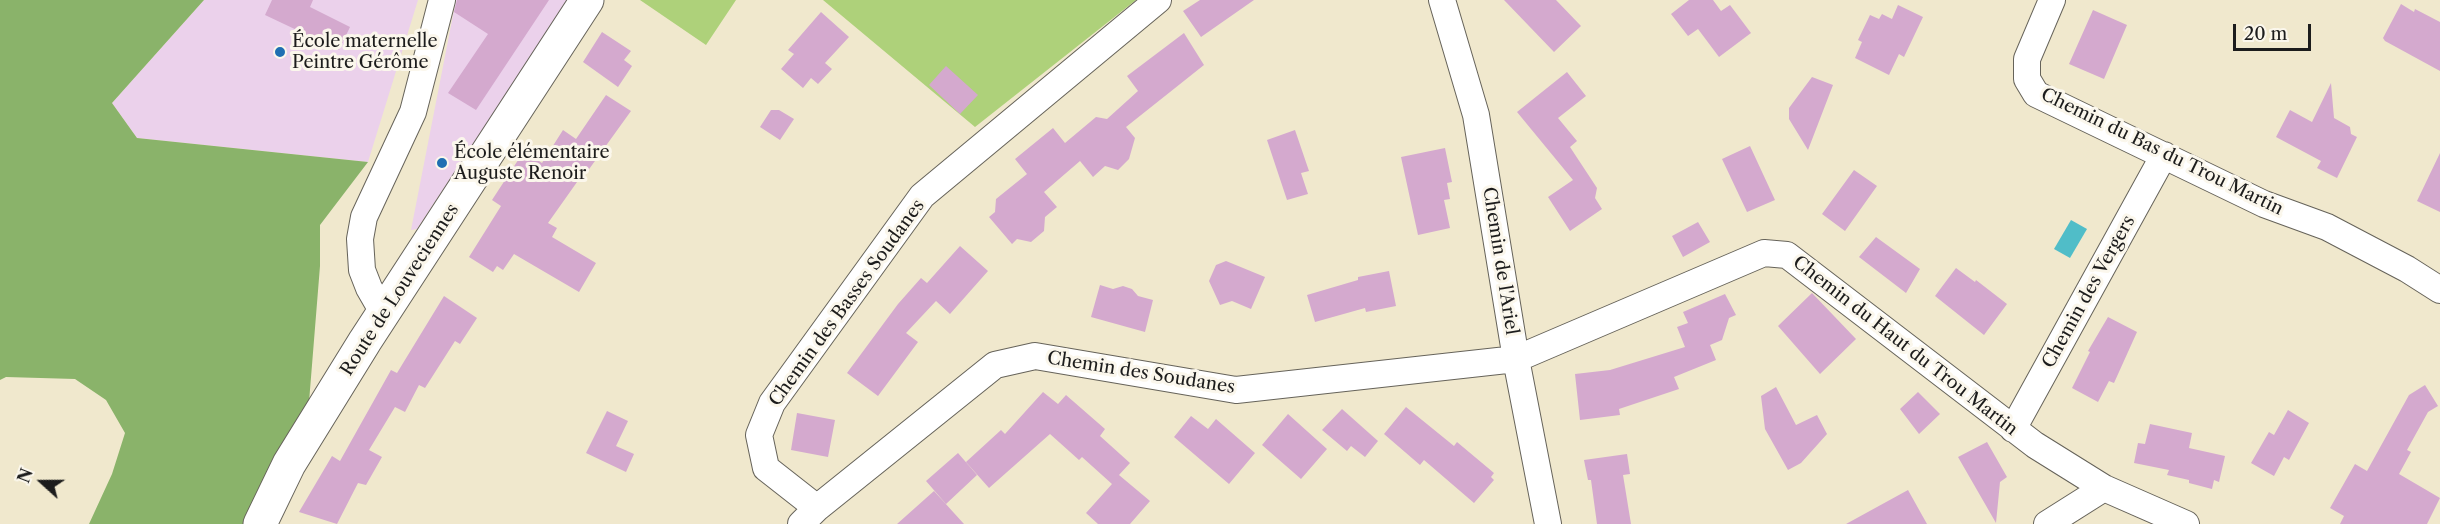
<!DOCTYPE html>
<meta charset="utf-8">
<style>
body{margin:0}
#map{position:relative;width:2440px;height:524px;overflow:hidden;background:#f0e8cd;font-family:"Libre Caslon Text",serif}
canvas{display:block}
.north{position:absolute;left:12px;top:452px;width:60px;height:60px;-webkit-text-stroke:4px #fbf7ec;paint-order:stroke;rotate:291deg;font-size:16px;font-weight:700;line-height:24px;text-align:center;color:#1c1c1c}
.north::after{content:'';display:block;margin:auto;width:21px;height:27px;background:#1c1c1c;clip-path:polygon(50% 0,100% 100%,50% 72%,0 100%)}
.scale{position:absolute;left:2233px;top:24px;width:78px;height:27px;box-sizing:border-box;border:3px solid #1c1c1c;border-top:0;padding-left:8px;font-size:18px;line-height:21px;white-space:nowrap;color:#1c1c1c;-webkit-text-stroke:4px #fbf7ec;paint-order:stroke}
</style>
<div id="map">
<canvas width="2440" height="524"></canvas>
<div class="north">N</div>
<div class="scale">20 m</div>
</div>
<script>
const ctx = document.querySelector('canvas').getContext('2d');
ctx.lineJoin = 'round';
function fillPath(path, color) { ctx.fillStyle = color; ctx.fill(path, 'evenodd'); }
const shape = rows => new Path2D(rows.map(r => 'M' + r).join(''));
function stroke(path, color, width, dash) { ctx.strokeStyle = color; ctx.lineWidth = width; ctx.lineCap = dash ? 'butt' : 'round'; ctx.setLineDash(dash || []); ctx.stroke(path); }
function drawText(font, color, halo, rows, align = 'center') {
  ctx.font = font + ' "Libre Caslon Text",serif'; ctx.lineWidth = 6; ctx.setLineDash([]); ctx.textBaseline = 'middle'; ctx.strokeStyle = halo; ctx.fillStyle = color; for (const [text, x, y, turn = 0] of rows) {
    ctx.save(); ctx.translate(x, y); ctx.rotate((+turn || 0) * Math.PI / 180); ctx.textAlign = isNaN(turn) ? turn : align; if (halo) ctx.strokeText(text, 0, 0); ctx.fillText(text, 0, 0); ctx.restore();
  }
}
fillPath(shape([
 [204,0,418,0,368,162,137,138,112,103],
 [456,0,568,0,417,229,411,230]
]), '#ebd1eb');
fillPath(shape([
 [640,0,736,0,706,45],
 [823,0,1136,0,975,127]
]), '#aed17a');
fillPath(shape([
 [0,0,204,0,112,103,137,138,368,162,320,225,320,266,309,402,248,524,89,524,112,474,125,433,106,400,75,379,6,377,0,380]
]), '#8ab36a');
fillPath(shape([
 [2071,220,2087,229,2070,258,2054,249]
]), '#50bdc8');
fillPath(shape([
 [272,0,313,0,310,7,350,27,339,50,265,15],
 [457,0,549,0,476,110,448,93,488,34,454,12],
 [1200,0,1254,0,1201,37,1183,11],
 [1504,0,1556,0,1581,26,1554,52],
 [1689,0,1713,0,1721,11,1730,5,1751,33,1719,57,1698,29,1688,36,1671,14],
 [2401,4,2414,12,2415,9,2440,22,2440,71,2385,41,2383,38],
 [1898,5,1923,17,1904,57,1899,54,1889,75,1855,58,1862,42,1858,40,1870,15,1879,19,1882,14,1892,19],
 [2093,10,2127,25,2104,79,2069,64],
 [821,12,849,37,825,63,832,69,818,84,811,78,803,88,781,69,794,54,788,50],
 [602,32,631,51,624,60,632,66,618,87,583,62],
 [1184,33,1204,65,1126,127,1135,138,1129,159,1118,170,1105,166,1093,177,1080,161,1044,192,1057,207,1045,217,1044,231,1031,242,1017,239,1012,244,989,217,995,212,996,199,1027,174,1015,159,1053,128,1065,143,1096,117,1107,119,1138,91,1127,76],
 [946,66,978,95,960,114,929,85],
 [1567,72,1586,96,1558,118,1577,141,1570,147,1597,188,1595,198,1602,209,1570,231,1548,197,1573,180,1517,112],
 [1812,77,1833,85,1808,150,1789,119,1789,108],
 [2331,83,2334,118,2350,127,2351,134,2357,137,2337,178,2317,168,2321,161,2276,137,2290,110,2312,122],
 [606,95,631,111,587,172,585,171,582,175,548,223,557,228,552,237,596,263,579,292,514,254,503,270,497,266,493,272,469,257,501,206,492,200,524,151,542,163,563,130,576,139],
 [771,110,779,110,794,119,780,140,760,127],
 [1295,130,1309,171,1301,173,1308,194,1287,200,1267,140],
 [1750,146,1775,200,1747,212,1722,159],
 [1445,148,1452,182,1447,183,1450,199,1444,200,1450,228,1418,235,1401,157],
 [2440,153,2440,212,2417,201],
 [1854,170,1877,186,1845,231,1822,214],
 [1698,222,1710,242,1683,257,1672,236],
 [1876,237,1920,269,1906,293,1859,257],
 [960,246,988,271,950,314,936,301,906,333,918,342,878,396,847,373,898,304,921,278,927,283],
 [1226,261,1265,277,1251,309,1232,301,1220,305,1209,281,1216,265],
 [1956,268,1975,282,1976,280,2007,304,1984,335,1935,296],
 [1389,271,1396,306,1366,312,1365,308,1315,322,1307,295,1358,280,1358,277],
 [1100,285,1113,289,1123,286,1132,289,1138,296,1153,300,1145,332,1091,317],
 [1812,293,1856,339,1820,374,1778,326],
 [1725,294,1736,315,1729,318,1722,340,1710,345,1716,360,1674,377,1679,389,1619,409,1620,415,1580,420,1575,374,1610,370,1685,347,1677,327,1688,323,1683,312],
 [444,296,477,318,460,344,455,341,425,388,419,385,405,412,395,407,369,450,382,457,366,485,358,483,337,524,299,512,332,456,340,461,391,370,397,373],
 [2108,317,2137,332,2114,383,2109,381,2098,402,2072,388,2090,352,2088,351],
 [2425,385,2438,406,2428,412,2407,450,2411,452,2399,474,2440,498,2427,524,2340,524,2344,516,2330,508,2355,464,2367,471,2409,395],
 [1776,387,1796,425,1817,415,1827,434,1801,463,1788,470,1765,429,1761,396],
 [1043,392,1058,404,1066,395,1105,429,1100,436,1130,463,1119,475,1150,501,1130,524,1098,524,1086,513,1112,484,1082,457,1079,460,1050,434,989,488,966,462,1001,430,1005,434],
 [1918,392,1940,414,1919,434,1900,409],
 [1406,407,1454,446,1457,442,1494,473,1491,477,1494,480,1474,503,1424,460,1420,465,1384,434],
 [1342,409,1378,441,1365,457,1351,446,1347,451,1322,430],
 [2288,410,2309,423,2289,460,2284,457,2274,476,2251,463,2269,432,2274,435],
 [607,411,628,421,616,446,634,454,626,472,586,453],
 [797,413,835,420,828,457,791,450],
 [1288,414,1327,449,1301,479,1262,445],
 [1191,416,1208,429,1216,419,1255,453,1229,484,1174,437],
 [2150,424,2192,433,2189,448,2225,456,2219,482,2214,480,2212,489,2189,483,2189,480,2167,475,2169,470,2134,463,2138,443,2145,444],
 [1987,442,2007,477,2000,482,1996,523,1958,457],
 [958,453,977,475,946,504,926,481],
 [1627,454,1630,474,1623,475,1631,524,1597,524,1591,480,1588,480,1584,460],
 [1908,490,1927,524,1846,524],
 [934,491,964,524,897,524]
]), '#d4a9ce');
const street = shape([
 [1442,0,1476,115,1516,359,1548,524],
 [2052,0,2027,59,2027,79,2036,94,2264,204,2327,227,2407,269,2440,290],
 [384,314,369,288,362,270,360,239,364,217,413,112,442,0],
 [2013,429,2164,155],
 [817,508,766,468,759,435,772,403,922,196,1158,0],
 [801,524,817,508,995,365,1035,356,1236,390,1516,359,1764,253,1787,255,2035,445,2104,488,2186,524],
 [2047,524,2104,488]
]);
const secondary = shape([
 [260,524,289,464,365,341,587,0]
]);
stroke(street, '#66635a', 28);
stroke(secondary, '#66635a', 35);
stroke(street, '#fff', 26);
stroke(secondary, '#fff', 33);
for (const [x, y, r, color] of [
 [280,52,6,"#1f6fb2"],
 [442,163,6,"#1f6fb2"]
]) { const dot = new Path2D(); dot.arc(x, y, r, 0, 2 * Math.PI); ctx.fillStyle = color; ctx.fill(dot); stroke(dot, '#fbf7ec', 2); }
drawText('18px', '#1c1c1c', '#fbf7ec', [
 ["École maternelle",292,42],
 ["Peintre Gérôme",292,63],
 ["École élémentaire",454,153],
 ["Auguste Renoir",454,174]
], 'left');
drawText('18px', '#1c1c1c', '#fbf7ec', [
 ["Chemin du Bas du Trou Martin",2162,152,26],
 ["Chemin de l'Ariel",1500,261,81],
 ["Route de Louveciennes",400,290,-57],
 ["Chemin des Vergers",2089,292,-61],
 ["Chemin des Basses Soudanes",847,303,-54],
 ["Chemin du Haut du Trou Martin",1905,346,38],
 ["Chemin des Soudanes",1141,373,9]
]);
</script>
